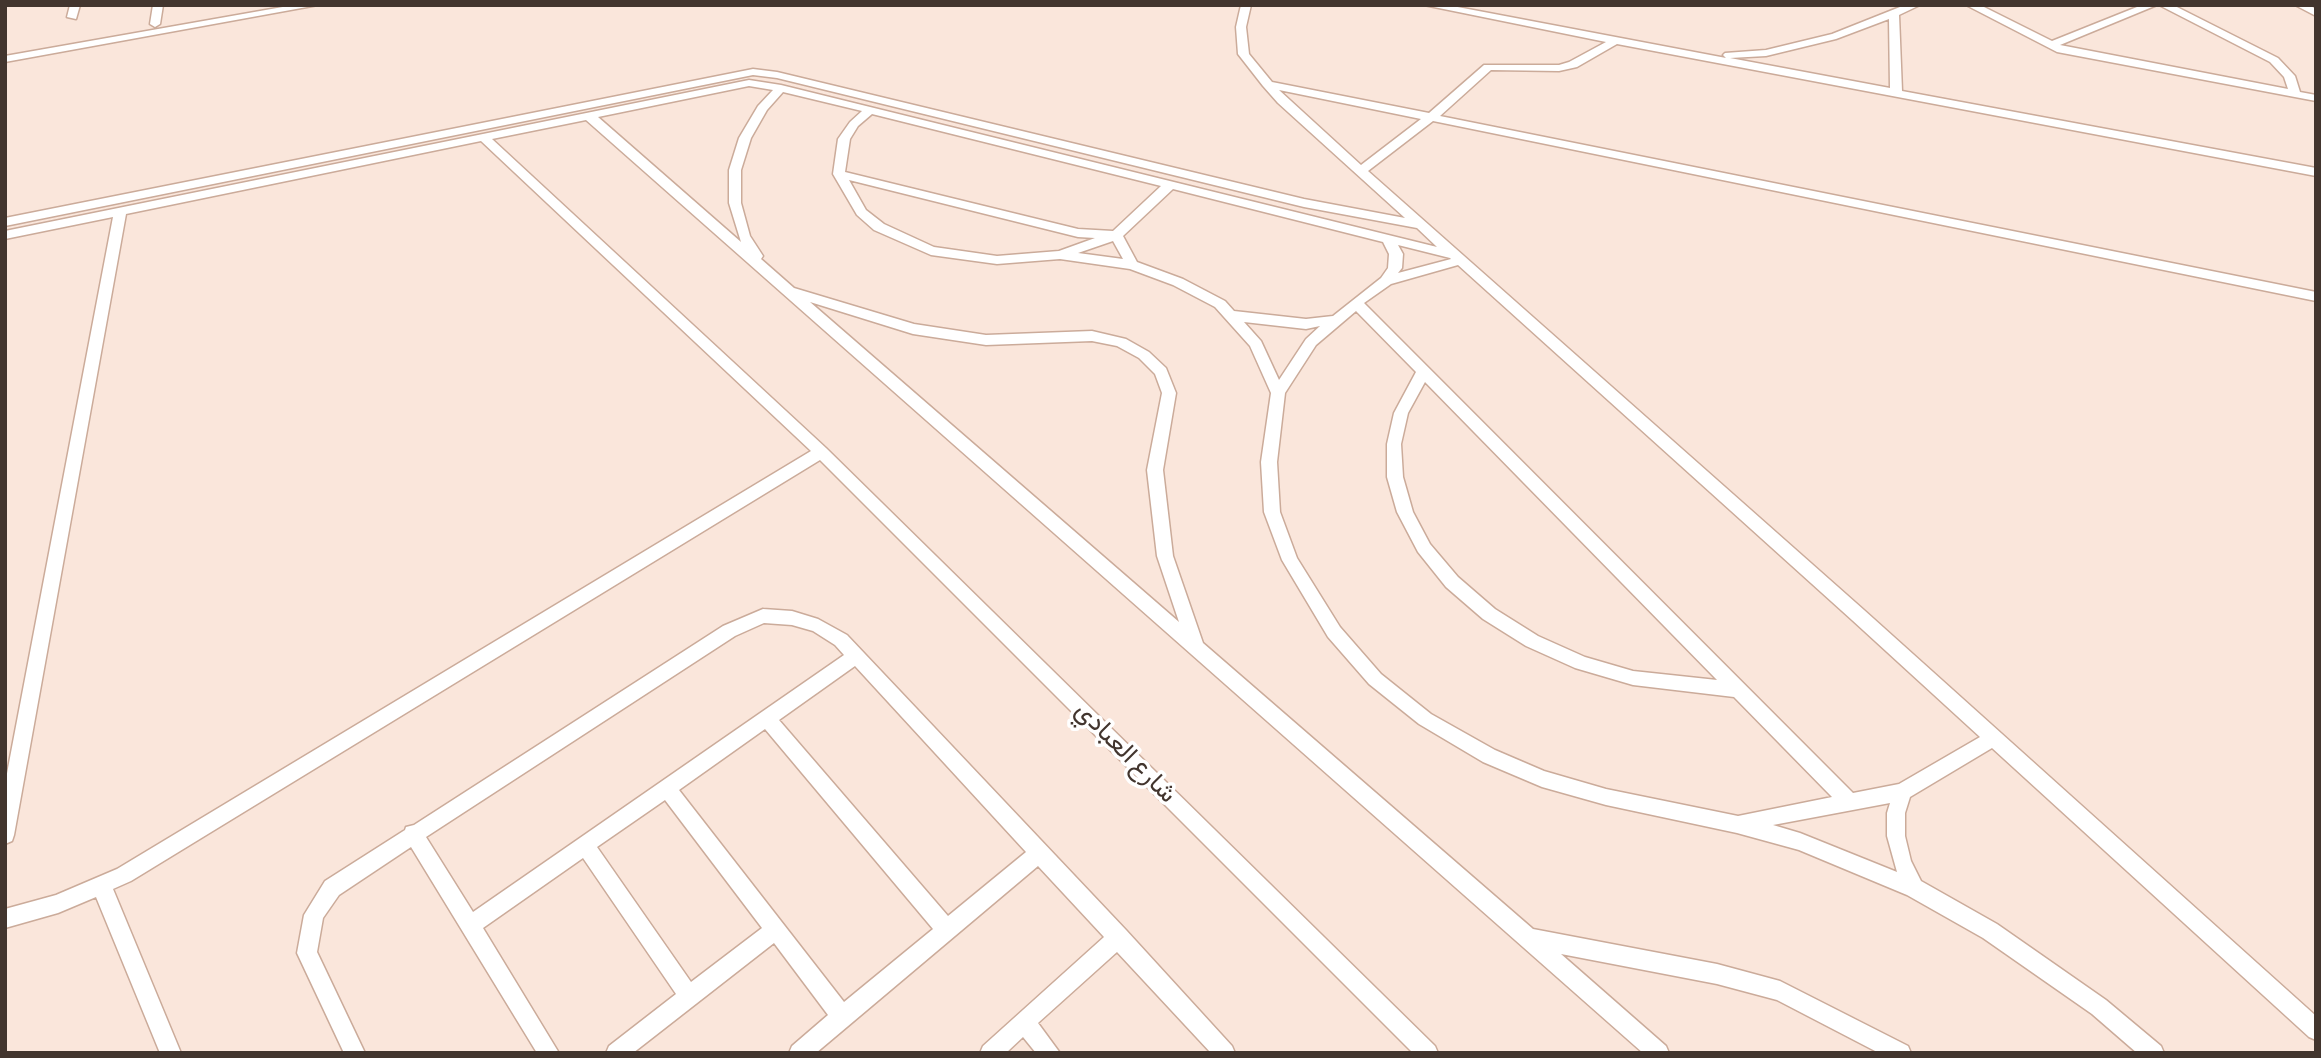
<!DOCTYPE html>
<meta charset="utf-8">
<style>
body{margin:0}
#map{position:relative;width:2321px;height:1058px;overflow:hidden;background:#fae6db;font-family:"Sofia Sans Condensed",sans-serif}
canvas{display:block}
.frame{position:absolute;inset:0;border:7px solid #42352e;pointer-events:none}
</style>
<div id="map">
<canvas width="2321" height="1058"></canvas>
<div class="frame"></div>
</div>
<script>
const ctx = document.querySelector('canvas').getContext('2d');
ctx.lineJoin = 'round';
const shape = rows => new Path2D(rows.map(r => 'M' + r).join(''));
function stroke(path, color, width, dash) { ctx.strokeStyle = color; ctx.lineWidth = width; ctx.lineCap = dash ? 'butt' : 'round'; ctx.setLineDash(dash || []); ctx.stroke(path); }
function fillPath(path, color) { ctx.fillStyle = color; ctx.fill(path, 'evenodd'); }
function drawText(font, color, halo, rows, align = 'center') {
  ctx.font = font + ' "Sofia Sans Condensed",Vazirmatn,sans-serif'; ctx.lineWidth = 7; ctx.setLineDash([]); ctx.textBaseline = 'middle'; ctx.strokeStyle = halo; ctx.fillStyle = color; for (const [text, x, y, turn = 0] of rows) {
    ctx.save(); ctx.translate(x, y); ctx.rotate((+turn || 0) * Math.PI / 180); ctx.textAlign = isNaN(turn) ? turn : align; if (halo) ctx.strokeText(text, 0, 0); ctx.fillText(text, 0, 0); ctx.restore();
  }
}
const minor = shape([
 [70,5,80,5,76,19,67,17,70,5],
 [153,5,163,5,160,24,155,27,150,24,153,5],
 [294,5,318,5,5,62,5,56,294,5],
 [1241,5,1251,5,1246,27,1249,54,1272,82,1429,113,1484,65,1559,65,1569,62,1606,42,1424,5,1447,5,1726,58,1723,55,1725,53,1766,50,1832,34,1905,5,1920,5,1899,15,1902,91,2316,168,2316,176,1617,44,1577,67,1559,71,1491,70,1440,116,2316,292,2316,301,1433,121,1368,171,1864,610,2316,1016,2316,1040,2309,1037,1992,748,1910,797,1905,813,1905,836,1911,861,1921,881,1997,924,2106,1000,2161,1046,2164,1053,2137,1053,2092,1014,1983,938,1907,895,1799,850,1737,833,1606,805,1542,787,1483,762,1419,724,1369,684,1328,637,1282,560,1264,512,1261,462,1271,393,1250,346,1215,307,1173,285,1130,269,1060,259,997,264,931,255,874,230,857,215,833,174,838,139,850,122,862,111,783,92,767,110,751,138,741,170,741,203,750,236,763,256,761,259,794,288,914,324,986,335,1092,331,1126,339,1149,352,1166,368,1176,393,1163,470,1173,556,1203,643,1533,929,1717,964,1780,981,1908,1046,1911,1053,1879,1053,1777,1000,1717,984,1561,954,1666,1046,1669,1053,1643,1053,586,120,492,139,826,448,1435,1046,1438,1053,1413,1053,820,460,131,881,113,889,181,1053,160,1053,96,897,58,913,5,928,5,909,56,895,117,869,811,451,481,141,126,214,14,835,12,841,5,844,5,784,113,217,5,239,5,231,749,80,781,85,1437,247,1417,228,1304,207,777,78,753,75,5,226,5,218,753,69,777,72,1304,199,1405,218,1278,103,1263,86,1238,54,1236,27,1241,5],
 [1889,19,1890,88,1730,58,1766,56,1836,39,1889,19],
 [749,86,773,90,758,106,739,138,729,170,729,203,741,242,598,117,749,86],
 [1279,90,1421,119,1361,165,1279,90],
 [872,114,1161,186,1113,231,1078,229,845,172,850,139,858,126,872,114],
 [849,180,1078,237,1095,238,1059,251,997,256,934,247,884,224,866,210,849,180],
 [1173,189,1383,242,1389,254,1388,268,1381,278,1333,316,1306,319,1234,311,1225,301,1183,279,1137,262,1123,236,1173,189],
 [1113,241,1123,259,1078,253,1113,241],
 [1398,245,1450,258,1451,259,1398,273,1402,268,1403,254,1398,245],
 [1458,265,1852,620,1980,737,1899,784,1853,793,1364,303,1391,284,1458,265],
 [810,302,913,334,986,345,1092,341,1117,346,1139,358,1155,374,1162,393,1147,470,1157,556,1179,622,810,302],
 [1356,311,1416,372,1394,413,1387,444,1387,477,1397,512,1418,552,1446,587,1483,619,1526,646,1575,668,1633,685,1734,697,1832,797,1738,816,1606,789,1544,771,1495,750,1431,714,1381,674,1340,627,1297,558,1280,512,1277,462,1285,393,1316,345,1356,311],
 [1244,322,1306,329,1320,326,1306,339,1279,380,1261,341,1244,322],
 [1425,382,1717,680,1633,671,1585,657,1538,636,1495,609,1458,577,1430,544,1413,512,1403,477,1401,444,1408,413,1425,382],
 [1890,803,1887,813,1887,836,1897,872,1800,833,1773,825,1890,803],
 [1966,5,1980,5,2052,41,2142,5,2157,5,2060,45,2288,89,2284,77,2270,62,2159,5,2173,5,2278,58,2295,76,2300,92,2316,95,2316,101,2057,52,1966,5],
 [2295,5,2309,5,2316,9,2316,16,2295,5],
 [763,609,792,611,818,619,847,635,1126,930,1232,1046,1235,1053,1211,1053,1117,952,1038,1023,1060,1053,1036,1053,1023,1037,1006,1053,980,1053,983,1046,1104,937,1038,866,816,1053,789,1053,792,1046,828,1015,774,943,633,1053,606,1053,609,1046,676,994,583,858,483,928,559,1053,537,1053,411,847,339,895,323,918,317,952,365,1053,344,1053,297,953,304,915,325,881,405,830,406,827,414,825,723,626,763,609],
 [764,623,792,625,813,631,835,645,844,655,473,912,426,837,735,636,764,623],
 [855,666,1026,852,948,916,779,720,855,666],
 [765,729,933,929,844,1002,679,790,765,729],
 [665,800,762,928,691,982,597,847,665,800]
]);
stroke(minor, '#cbab9a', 3);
fillPath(minor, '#fff');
drawText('26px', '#42352e', '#fff', [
 ["شارع العبادي",1125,753,45]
]);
</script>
